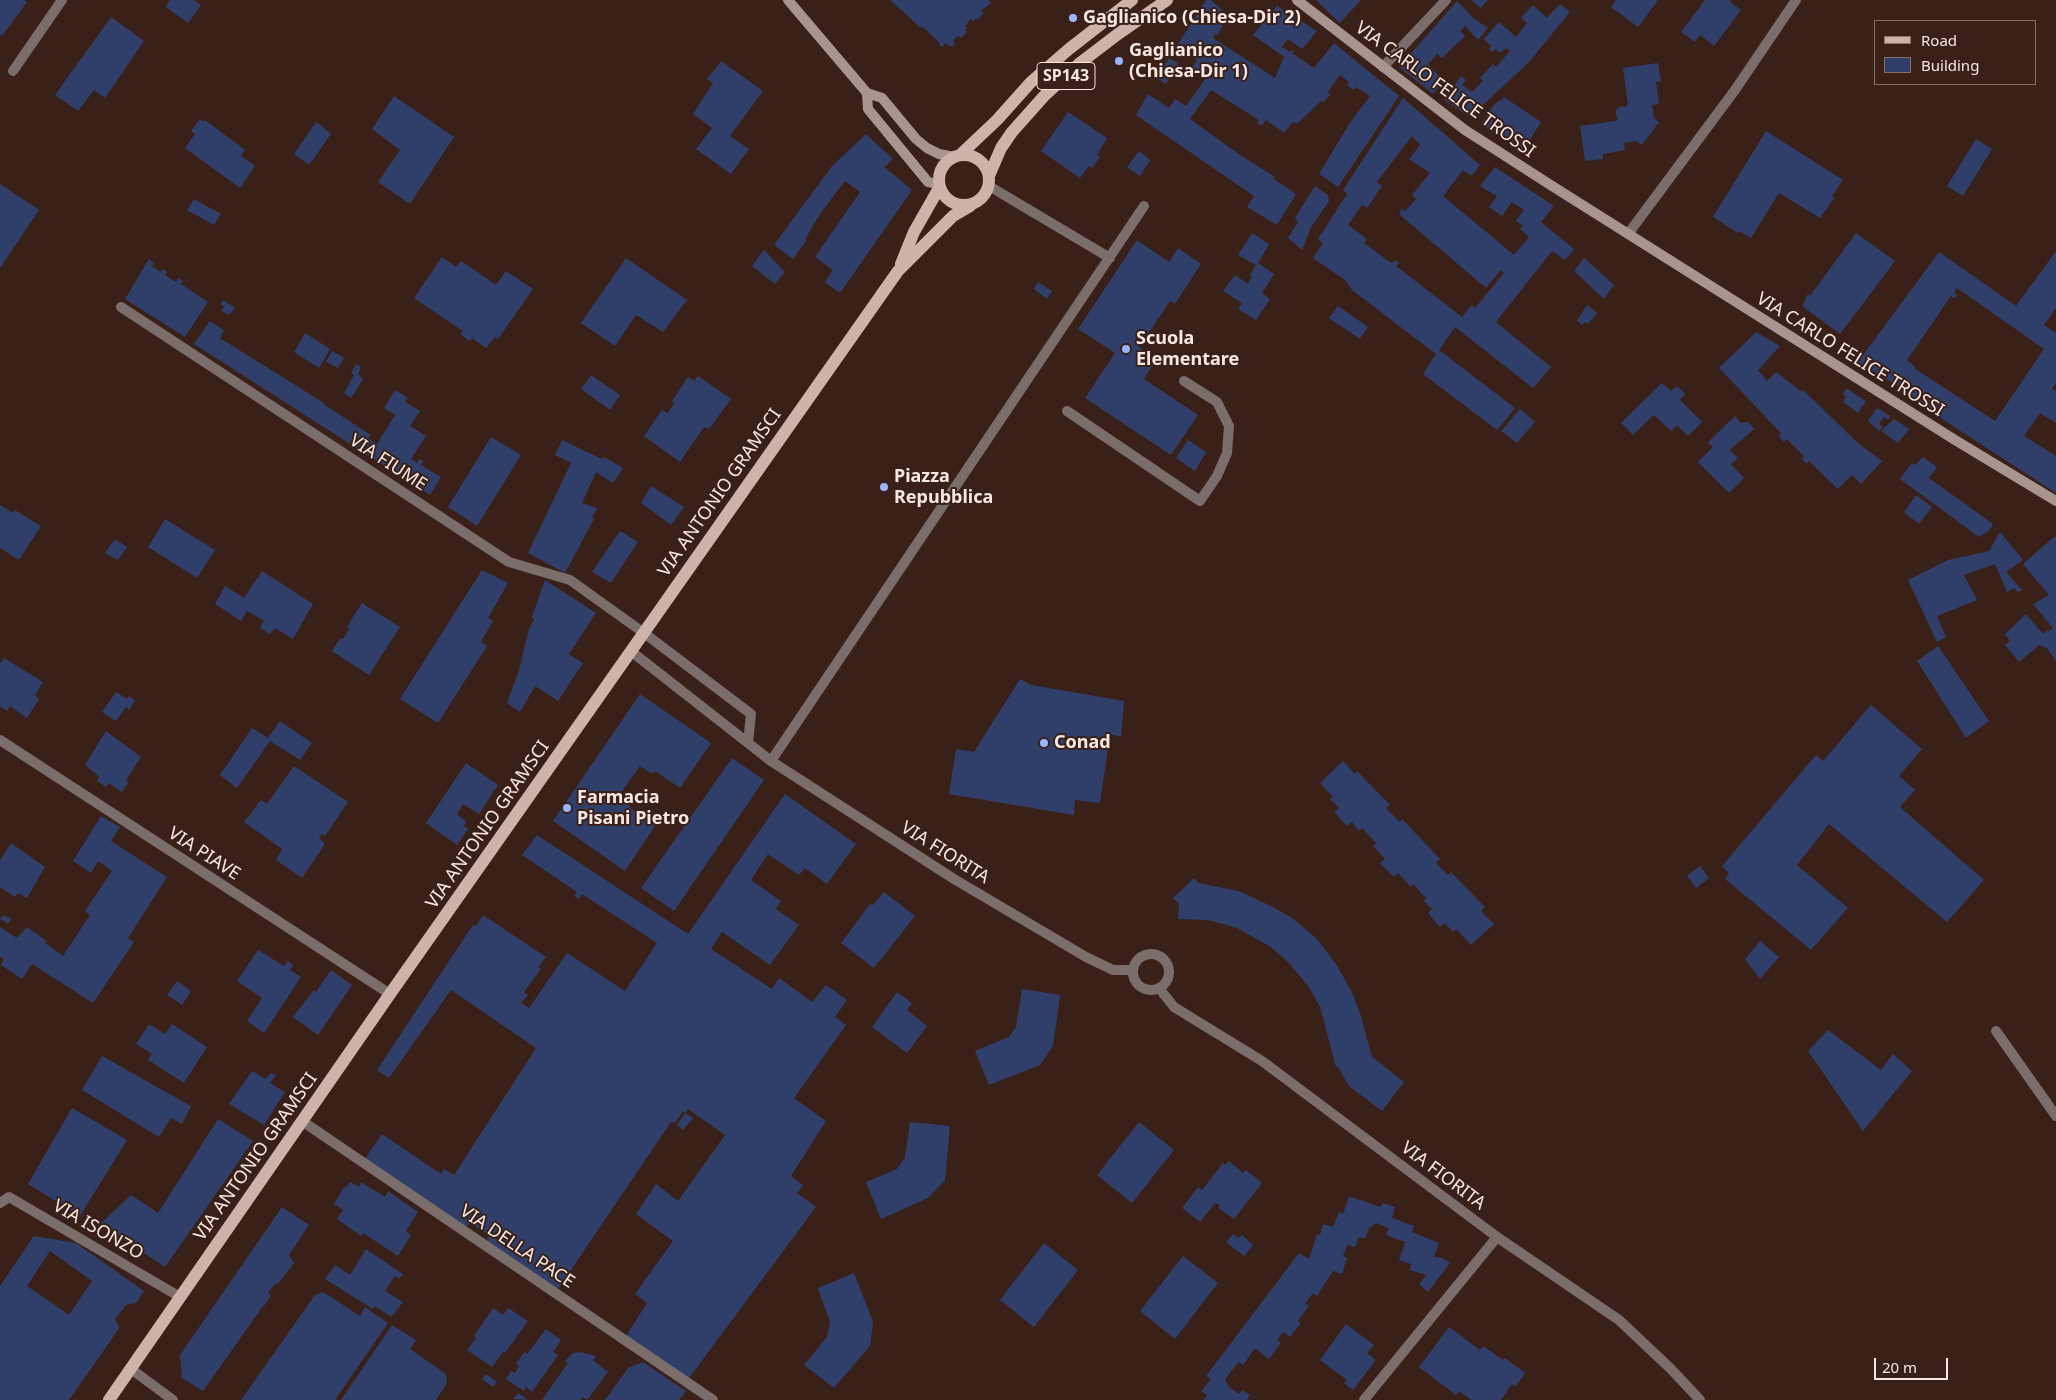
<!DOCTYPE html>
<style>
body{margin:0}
#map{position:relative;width:2056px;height:1400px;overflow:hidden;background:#39211a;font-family:"Noto Sans",sans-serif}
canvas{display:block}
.legend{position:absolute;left:1874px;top:20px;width:162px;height:65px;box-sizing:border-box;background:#39211a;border:1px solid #85706a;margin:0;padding:6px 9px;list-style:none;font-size:15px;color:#f8e7e2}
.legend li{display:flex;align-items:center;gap:10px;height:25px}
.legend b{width:25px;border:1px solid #85706a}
.scale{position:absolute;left:1874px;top:1358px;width:74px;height:22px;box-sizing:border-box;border:2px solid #f8e7e2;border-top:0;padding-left:6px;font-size:15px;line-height:18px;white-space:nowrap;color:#f8e7e2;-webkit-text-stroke:4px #39211a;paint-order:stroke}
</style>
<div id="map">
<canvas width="2056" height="1400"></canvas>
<ul class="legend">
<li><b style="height:6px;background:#ceb3ab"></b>Road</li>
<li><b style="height:14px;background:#303f69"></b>Building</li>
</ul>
<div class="scale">20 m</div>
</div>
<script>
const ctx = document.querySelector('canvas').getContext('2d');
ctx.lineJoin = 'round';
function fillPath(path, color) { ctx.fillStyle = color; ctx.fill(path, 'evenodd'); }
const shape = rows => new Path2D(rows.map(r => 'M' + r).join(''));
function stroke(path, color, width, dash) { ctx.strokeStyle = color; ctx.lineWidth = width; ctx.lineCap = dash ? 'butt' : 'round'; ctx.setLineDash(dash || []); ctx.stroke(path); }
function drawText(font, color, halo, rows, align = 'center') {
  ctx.font = font + ' "Noto Sans",sans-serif'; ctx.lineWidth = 4; ctx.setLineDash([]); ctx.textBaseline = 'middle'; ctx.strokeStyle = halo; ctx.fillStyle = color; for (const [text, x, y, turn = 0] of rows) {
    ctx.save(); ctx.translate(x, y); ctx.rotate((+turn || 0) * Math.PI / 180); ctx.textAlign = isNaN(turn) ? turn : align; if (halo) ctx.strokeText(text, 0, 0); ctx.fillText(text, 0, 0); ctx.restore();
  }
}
fillPath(shape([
 [0,0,24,0,27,2,2,36,0,35],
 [170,0,194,0,201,5,188,23,166,7],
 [890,0,988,0,990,1,991,3,981,11,984,13,977,20,976,18,973,21,971,19,965,26,967,28,965,30,967,32,961,38,957,36,953,41,955,43,952,47,945,43,942,47,939,45,940,43,922,26,921,28],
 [1206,0,1211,0,1229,16,1217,35,1215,34,1213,38,1275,78,1284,57,1253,35,1277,6,1317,31,1302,49,1288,39,1282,47,1290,52,1292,50,1294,51,1292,53,1314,68,1334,43,1399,96,1338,187,1319,174,1349,124,1370,96,1356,87,1354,90,1347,85,1349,82,1340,75,1328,92,1330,95,1323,102,1321,101,1297,124,1293,122,1284,133,1266,120,1261,126,1257,123,1259,120,1211,90,1190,119,1240,155,1275,177,1274,179,1296,194,1277,225,1247,207,1254,196,1136,115,1148,94,1169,108,1175,99,1186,106,1206,78,1191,69,1197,60,1176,47],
 [1316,0,1361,0,1340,23],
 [1471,0,1488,0,1481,8],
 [1616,0,1658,0,1638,27,1611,7],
 [1705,0,1731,0,1730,2,1741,10,1714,46,1700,35,1695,42,1681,32],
 [1457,1,1473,18,1488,28,1478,40,1465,26,1460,31,1465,36,1442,58,1437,54,1428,64,1444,81,1433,94,1399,67],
 [1560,4,1570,12,1528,63,1470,117,1444,100,1461,76,1466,80,1462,85,1472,92,1483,81,1480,78,1493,64,1496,67,1510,51,1506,48,1500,53,1495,49,1492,52,1489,49,1491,46,1484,39,1499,22,1516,37,1527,23,1521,18,1533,5,1547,18],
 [111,17,144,41,105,98,94,90,78,111,55,95],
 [1169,58,1178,63,1166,84,1157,78],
 [721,61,763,91,730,136,749,149,731,174,696,149,712,128,693,114,713,83,707,79],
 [1658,63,1661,81,1656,82,1659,104,1652,105,1654,118,1659,122,1642,145,1636,141,1624,143,1625,150,1603,154,1603,159,1585,161,1580,126,1616,121,1618,118,1616,116,1616,110,1621,106,1626,107,1628,104,1623,68],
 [394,96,454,137,410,204,378,182,400,150,372,129],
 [1504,97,1541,122,1523,151,1481,124,1493,106,1499,100,1501,101],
 [1403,98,1480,165,1472,175,1470,175,1463,170,1443,196,1514,255,1529,237,1520,229,1523,226,1516,221,1524,210,1512,202,1502,216,1489,207,1497,196,1480,186,1495,167,1554,206,1541,222,1574,249,1565,260,1552,251,1496,322,1551,367,1533,388,1455,327,1439,350,1515,408,1497,430,1423,374,1436,354,1352,290,1345,280,1313,258,1323,243,1318,239,1347,194,1343,190],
 [1412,136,1420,145,1409,159,1430,173,1412,195,1416,199,1405,211,1402,209,1399,214,1486,288,1501,270,1504,273,1475,308,1472,305,1462,317,1396,266,1399,263,1396,260,1391,263,1364,243,1367,239,1348,225,1362,205,1367,208,1382,186,1377,182],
 [1068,112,1107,138,1097,155,1100,157,1092,168,1089,166,1080,178,1041,151],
 [200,119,204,122,205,120,245,150,241,156,255,166,240,188,185,148,195,134,191,131],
 [316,122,331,134,309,165,294,154],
 [1766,131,1843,180,1832,196,1834,198,1820,218,1779,193,1751,238,1739,231,1738,233,1713,217],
 [866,134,893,159,884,167,912,190,840,293,825,282,833,270,815,257,860,192,845,181,825,207,813,225,805,240,806,241,793,259,774,245,832,166],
 [1976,139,1992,149,1963,196,1947,186],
 [1139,151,1150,160,1140,176,1127,167],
 [0,184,39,210,0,268],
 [1315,186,1328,195,1329,201,1311,227,1302,250,1288,238,1298,222,1295,218],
 [194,199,221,214,214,225,187,210],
 [1252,233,1269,244,1258,263,1274,274,1262,293,1270,299,1256,320,1238,309,1242,303,1223,291,1235,275,1248,284,1252,276,1250,275,1256,265,1238,255],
 [1856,233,1895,261,1840,334,1802,306,1806,299,1805,298,1808,294,1810,296],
 [1137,240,1169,262,1178,248,1201,264,1175,304,1170,301,1144,340,1142,339,1138,346,1156,360,1144,379,1198,415,1171,455,1085,398,1115,353,1078,329],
 [764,250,785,272,775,284,752,266],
 [2056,251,2056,308,2044,325,2056,333,2056,383,2052,389,2056,391,2056,423,2040,413,2024,436,2056,456,2056,493,1896,389,1898,386,1858,362,1939,252,2016,306],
 [1957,288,2044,349,1995,421,1914,368,1915,367,1907,360,1951,296,1954,298,1957,295,1954,293],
 [442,257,456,267,461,261,496,285,506,271,533,289,498,339,495,337,486,348,472,338,469,341,460,334,463,331,414,298],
 [626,258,687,300,663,332,636,315,615,346,581,323],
 [1584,258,1614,285,1604,299,1574,271],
 [149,259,154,263,152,266,161,272,163,269,167,272,165,275,176,282,178,278,183,281,181,284,208,302,185,337,125,299],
 [1038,282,1052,291,1047,299,1034,289],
 [223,300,235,308,229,315,221,311,224,307,221,304],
 [1587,305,1597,313,1588,324,1585,322,1582,325,1577,320],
 [1338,306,1368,327,1360,339,1329,318],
 [210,321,224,330,220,338,324,403,323,404,371,435,368,438,377,444,395,415,384,408,395,390,408,398,405,402,420,411,410,426,426,436,411,459,417,463,420,459,423,461,421,465,441,477,430,495,194,344],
 [1756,332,1780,346,1758,370,1767,381,1776,372,1802,392,1803,390,1859,444,1882,461,1861,484,1852,475,1838,489,1809,461,1806,464,1802,459,1804,457,1787,439,1784,442,1783,441,1779,436,1781,433,1719,368],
 [305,333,330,349,319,368,294,352],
 [332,351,344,358,338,368,326,362],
 [356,364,361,367,358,374,363,379,351,398,344,393,354,375,351,373],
 [591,375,620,395,610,410,581,389],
 [698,376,731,399,709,429,704,427,680,462,644,436,662,410,668,413,674,403,672,401,688,377,694,381],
 [1662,383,1671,391,1677,386,1685,394,1680,400,1702,422,1688,436,1677,425,1671,431,1654,415,1633,435,1621,423],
 [1846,388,1866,401,1858,413,1843,402,1846,397,1843,394],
 [1877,408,1890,416,1888,420,1884,417,1879,424,1883,427,1879,431,1868,421],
 [1520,409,1535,422,1517,443,1501,431],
 [1735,416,1741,423,1748,422,1754,429,1730,450,1738,458,1731,464,1744,478,1729,493,1698,462,1713,447,1708,442],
 [1894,419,1909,429,1898,443,1881,431],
 [491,437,521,455,477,526,448,507],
 [562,440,602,459,604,457,623,468,613,483,596,472,582,503,597,508,592,518,594,519,565,573,528,553,571,463,555,455],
 [1188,440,1206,452,1195,471,1176,458],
 [1923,457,1937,467,1929,478,1993,524,1990,530,1979,537,1900,479,1912,463,1915,465],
 [651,486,684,507,671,525,641,503],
 [1916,495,1932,507,1919,524,1904,512],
 [0,505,13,513,15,510,41,526,19,560,0,548],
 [165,519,215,550,197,578,148,547],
 [620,531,638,542,611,583,592,572],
 [2000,532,2023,560,2006,572,2022,590,2018,592,2014,588,2007,592,1995,564,1964,575,1977,600,1937,616,1946,637,1937,642,1908,580,1948,560,1989,551],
 [2055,536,2056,538,2056,661,2047,648,2039,645,2019,662,2005,645,2010,641,2005,634,2026,614,2043,634,2048,630,2049,631,2053,628,2033,604,2049,595,2023,564],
 [115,539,127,547,118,560,105,553],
 [482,570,508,583,488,618,493,621,481,642,487,646,438,723,400,699],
 [262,571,313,604,293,639,275,628,270,634,260,628,264,621,247,611,241,621,215,604,225,586,244,598],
 [545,580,596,613,569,654,583,663,558,701,535,686,520,712,507,703,519,670,529,629,534,619,532,617],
 [362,603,400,627,369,675,332,651,340,638,343,639,350,628,347,627],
 [1938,646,1989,721,1966,738,1917,661],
 [4,658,43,682,35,695,39,699,27,718,10,706,7,711,0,706,0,664],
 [1020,679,1031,685,1124,701,1121,737,1110,734,1100,803,1075,800,1074,815,949,794,956,749,974,752],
 [116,692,127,699,129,696,135,700,129,710,126,707,116,721,102,712],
 [640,694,711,743,680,788,655,771,652,774,640,766,619,795,631,803,629,807,655,826,625,871,553,821],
 [1871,705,1922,749,1899,776,1915,790,1900,807,1984,880,1947,922,1829,824,1797,865,1848,908,1811,950,1725,879,1729,873,1722,866,1816,755,1823,761],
 [280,721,312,743,300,760,270,741,237,788,220,775,252,728,268,738],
 [106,731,141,757,126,780,129,782,122,792,109,783,106,787,97,781,99,776,85,765],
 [732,758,764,780,674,911,641,888],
 [1343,761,1355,774,1357,771,1390,805,1386,808,1400,822,1402,819,1440,859,1436,863,1448,875,1451,872,1485,907,1481,911,1494,924,1471,945,1456,929,1453,932,1445,923,1440,927,1428,913,1432,909,1424,901,1426,898,1413,884,1411,887,1398,873,1394,877,1380,863,1385,859,1373,846,1376,843,1362,828,1359,831,1352,822,1347,826,1334,812,1339,808,1330,799,1333,797,1320,783],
 [466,763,498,785,479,814,463,804,457,814,466,822,464,826,468,829,457,845,426,823],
 [294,766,348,802,325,836,322,834,319,838,325,844,302,878,276,860,282,849,244,822,261,800,267,804],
 [785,794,856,844,827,884,805,868,799,875,768,854,751,880,781,901,776,909,799,925,770,965,722,932,711,949,772,989,779,978,812,1002,826,985,847,1000,835,1017,846,1025,794,1098,826,1121,791,1176,803,1185,797,1193,816,1207,689,1378,626,1336,647,1303,635,1294,673,1241,636,1214,656,1184,678,1201,725,1135,688,1109,685,1113,683,1111,675,1123,671,1122,558,1289,488,1242,487,1234,470,1223,466,1227,365,1159,382,1134,441,1174,444,1169,454,1175,536,1048,451,990,389,1078,377,1070,473,925,476,926,483,915,546,957,538,968,541,969,524,992,528,995,521,1003,529,1008,567,953,625,991,657,943,582,894,579,899,574,896,577,892,522,855,537,835,688,934],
 [101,816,120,827,111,841,167,877,128,938,134,942,93,1003,32,964,22,979,1,965,4,959,0,957,0,927,17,938,27,927,47,941,45,943,63,956,90,915,85,911,112,871,98,861,91,873,73,861],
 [11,843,45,867,27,898,18,893,15,897,0,887,0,860],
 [1700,866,1709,878,1696,888,1687,876],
 [1194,878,1198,883,1239,891,1273,907,1292,918,1316,938,1336,964,1352,992,1360,1013,1372,1057,1404,1082,1382,1111,1349,1086,1338,1067,1336,1067,1320,1007,1309,987,1288,962,1271,947,1237,928,1208,920,1178,919,1179,904,1173,898],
 [884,892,915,916,874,968,841,943,870,904,873,905],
 [4,915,11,919,8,924,0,919],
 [1760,941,1779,957,1760,979,1745,959],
 [258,950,284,966,288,961,293,965,290,970,301,977,264,1033,247,1021,262,998,237,981],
 [331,970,352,985,318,1035,293,1017,314,990,316,992],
 [177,981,191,991,182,1005,167,995],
 [1022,989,1060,995,1053,1046,1040,1065,989,1085,975,1051,1009,1037,1016,1027],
 [897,992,912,1003,907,1010,927,1026,907,1053,872,1027],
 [149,1024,165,1034,172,1024,207,1047,184,1083,148,1060,152,1054,136,1044],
 [1828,1030,1881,1070,1893,1054,1912,1071,1863,1131,1808,1051],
 [102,1056,191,1106,182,1124,171,1118,159,1137,82,1090],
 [252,1071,266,1079,271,1073,276,1075,270,1083,285,1092,264,1125,229,1104],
 [72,1108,127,1140,80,1216,28,1184],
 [685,1113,693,1118,683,1130,677,1125],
 [218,1119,253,1141,165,1267,100,1224,131,1195,158,1213],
 [910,1122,950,1126,945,1180,928,1198,881,1219,866,1182,897,1169,905,1158],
 [1139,1122,1174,1150,1132,1203,1097,1175],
 [1229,1161,1243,1173,1246,1170,1262,1183,1234,1219,1218,1208,1220,1205,1215,1203,1200,1222,1182,1208,1198,1187,1202,1190,1223,1163,1225,1165],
 [350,1182,359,1187,361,1182,385,1197,388,1191,418,1212,406,1231,411,1235,398,1256,363,1233,361,1236,337,1219,343,1210,334,1204,344,1187,346,1188],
 [1349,1196,1380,1207,1383,1203,1395,1207,1392,1218,1414,1226,1412,1232,1439,1243,1434,1257,1442,1258,1450,1263,1428,1292,1419,1284,1426,1275,1410,1270,1411,1264,1399,1260,1405,1242,1386,1235,1389,1228,1376,1223,1369,1228,1365,1239,1359,1237,1355,1247,1347,1245,1343,1256,1347,1258,1342,1274,1333,1271,1317,1296,1313,1293,1305,1303,1309,1306,1298,1321,1301,1323,1290,1337,1283,1332,1277,1340,1281,1343,1269,1359,1255,1348,1243,1365,1239,1362,1225,1379,1229,1387,1239,1394,1242,1390,1250,1395,1247,1399,1249,1400,1203,1400,1207,1395,1201,1391,1211,1379,1206,1376,1299,1253,1309,1259,1317,1234,1320,1235,1323,1224,1333,1227,1339,1212,1343,1214],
 [282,1207,309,1225,289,1255,294,1263,278,1284,276,1283,268,1293,271,1296,264,1306,263,1306,203,1391,182,1378,180,1355],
 [1233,1234,1238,1238,1242,1235,1253,1245,1244,1256,1226,1242],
 [34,1236,76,1243,144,1291,136,1303,126,1305,115,1319,119,1327,118,1330,69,1400,0,1400,0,1286],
 [50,1251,92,1281,69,1315,27,1286],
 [1044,1243,1078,1270,1034,1327,1000,1300],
 [366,1249,403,1274,399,1279,395,1276,385,1291,403,1302,391,1317,375,1306,373,1309,325,1279,335,1265,350,1275],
 [1183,1256,1218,1283,1175,1339,1140,1311],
 [854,1273,873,1322,870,1346,834,1388,804,1365,827,1337,830,1322,818,1288],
 [323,1292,360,1316,365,1307,388,1323,335,1400,241,1400,315,1295],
 [493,1308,503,1315,508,1308,528,1321,505,1353,503,1352,492,1367,467,1350,476,1338,474,1336],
 [1346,1324,1374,1345,1367,1353,1376,1360,1353,1390,1344,1383,1347,1380,1320,1360],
 [392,1325,416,1340,410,1349,446,1374,447,1383,436,1400,341,1400],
 [1449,1327,1480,1350,1483,1346,1503,1360,1505,1358,1525,1373,1516,1386,1512,1384,1501,1400,1471,1400,1459,1391,1456,1395,1419,1367],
 [546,1329,561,1340,553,1352,558,1355,532,1392,526,1387,524,1391,506,1379,511,1371,515,1373,519,1366,516,1363,521,1357,525,1352,527,1354],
 [580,1352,596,1356,593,1360,608,1372,587,1400,583,1397,581,1400,542,1400,568,1363,565,1361,573,1353],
 [643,1362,686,1391,679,1400,605,1400,628,1368],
 [486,1374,497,1382,493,1387,482,1379],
 [518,1393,528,1400,513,1399]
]), '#303f69');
stroke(shape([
 [1067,411,1200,501,1217,476,1227,453,1229,426,1217,402,1184,381],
 [1996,1031,2056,1116]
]), '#7a6d6a', 10);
stroke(shape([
 [1383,67,1446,0],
 [13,71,62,0],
 [989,186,1110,258],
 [1628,234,1735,90,1796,0],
 [121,307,509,562,570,580,644,633,751,714,748,743],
 [632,652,771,761,954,879,1086,957,1113,970,1133,970],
 [0,740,390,994],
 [771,761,1144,206],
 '1133 972a18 18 0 1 1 36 0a18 18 0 1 1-36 0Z',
 [1159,988,1174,1007,1262,1061,1497,1237,1619,1320,1671,1369,1700,1400],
 [302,1121,713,1400],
 [0,1203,9,1197,180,1297],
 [131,1369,173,1400],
 [1364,1400,1497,1237]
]), '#7a6d6a', 10);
stroke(shape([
 [788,0,867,93,882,98,916,139,927,148,939,154,954,157],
 [1297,0,1465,130,1549,184,1955,440,2056,501],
 [867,93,868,109,928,182,938,184]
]), '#a9958f', 10);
stroke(shape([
 [961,154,997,120,1031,82,1069,49,1132,0],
 '939 180a25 25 0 1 1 50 0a25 25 0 1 1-50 0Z',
 [989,176,1001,148,1012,132,1045,95,1080,63,1118,34,1167,0],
 [901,264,914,232,939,188],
 [109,1400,390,994,898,271,953,216,970,206]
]), '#ceb3ab', 12);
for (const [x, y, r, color] of [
 [1073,18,5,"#9ab5fd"],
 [1119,61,5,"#9ab5fd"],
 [1126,349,5,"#9ab5fd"],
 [884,487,5,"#9ab5fd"],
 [1044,743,5,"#9ab5fd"],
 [567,808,5,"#9ab5fd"]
]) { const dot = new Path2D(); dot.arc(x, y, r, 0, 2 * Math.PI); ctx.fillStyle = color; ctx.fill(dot); stroke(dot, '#39211a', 2); }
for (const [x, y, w] of [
 [1066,76,58]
]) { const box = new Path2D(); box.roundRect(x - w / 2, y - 13.5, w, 27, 4); ctx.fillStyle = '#39211a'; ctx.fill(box); stroke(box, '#f8e7e2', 1); }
drawText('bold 16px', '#f8e7e2', null, [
 ["SP143",1066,76]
]);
drawText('bold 18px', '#f8e7e2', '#39211a', [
 ["Gaglianico (Chiesa-Dir 2)",1083,18],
 ["Gaglianico",1129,51],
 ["(Chiesa-Dir 1)",1129,72],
 ["Scuola",1136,339],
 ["Elementare",1136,360],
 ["Piazza",894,477],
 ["Repubblica",894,498],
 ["Conad",1054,743],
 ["Farmacia",577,798],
 ["Pisani Pietro",577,819]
], 'left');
drawText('18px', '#f8e7e2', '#39211a', [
 ["VIA CARLO FELICE TROSSI",1445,90,36],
 ["VIA CARLO FELICE TROSSI",1850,355,32],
 ["VIA FIUME",388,463,33],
 ["VIA ANTONIO GRAMSCI",720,493,-55],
 ["VIA ANTONIO GRAMSCI",488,825,-55],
 ["VIA FIORITA",945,853,32],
 ["VIA PIAVE",204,854,33],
 ["VIA ANTONIO GRAMSCI",256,1157,-55],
 ["VIA FIORITA",1443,1176,37],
 ["VIA ISONZO",98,1230,30],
 ["VIA DELLA PACE",517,1247,34]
]);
</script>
